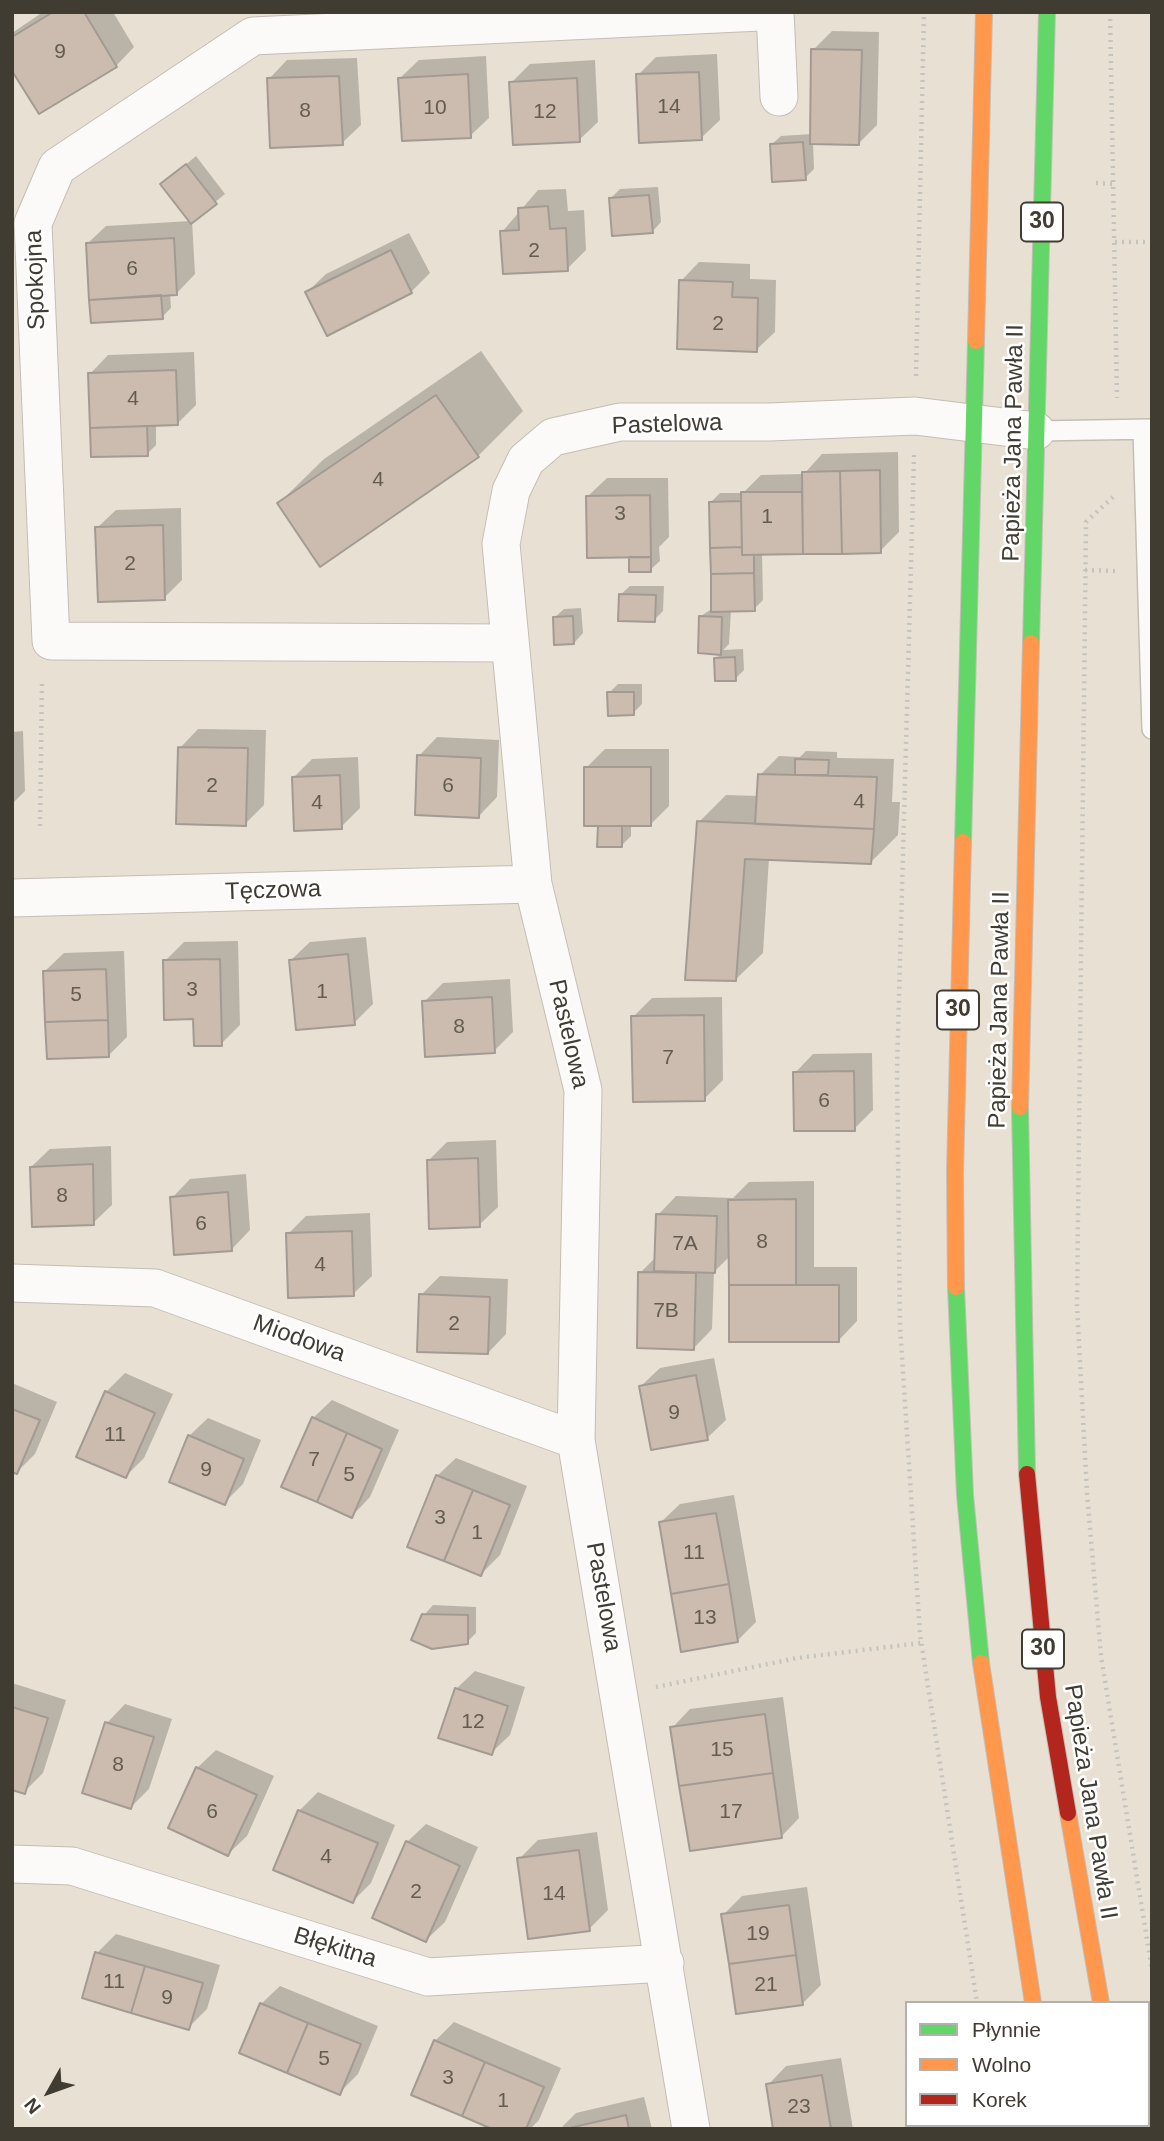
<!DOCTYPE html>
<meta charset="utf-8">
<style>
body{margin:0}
#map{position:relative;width:1164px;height:2141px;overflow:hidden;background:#e8e0d3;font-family:Arial,sans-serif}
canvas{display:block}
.frame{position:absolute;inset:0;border:14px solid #413c32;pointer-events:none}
.legend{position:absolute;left:905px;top:2001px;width:245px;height:126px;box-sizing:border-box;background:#fff;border:2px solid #b3b1ad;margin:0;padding:9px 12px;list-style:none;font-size:21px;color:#413c32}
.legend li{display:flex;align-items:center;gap:14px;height:35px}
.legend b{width:35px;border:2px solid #b3b1ad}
.north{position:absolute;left:14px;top:2057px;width:70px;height:70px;-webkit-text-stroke:5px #fff;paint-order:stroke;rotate:230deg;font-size:19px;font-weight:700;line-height:28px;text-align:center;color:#413c32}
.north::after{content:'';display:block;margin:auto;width:24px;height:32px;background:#413c32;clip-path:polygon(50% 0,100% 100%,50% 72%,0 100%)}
</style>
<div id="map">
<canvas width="1164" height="2141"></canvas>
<div class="frame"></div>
<ul class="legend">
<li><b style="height:9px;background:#63d668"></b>Płynnie</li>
<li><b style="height:9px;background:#ff974d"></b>Wolno</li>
<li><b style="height:9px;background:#b3261e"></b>Korek</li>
</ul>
<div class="north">N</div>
</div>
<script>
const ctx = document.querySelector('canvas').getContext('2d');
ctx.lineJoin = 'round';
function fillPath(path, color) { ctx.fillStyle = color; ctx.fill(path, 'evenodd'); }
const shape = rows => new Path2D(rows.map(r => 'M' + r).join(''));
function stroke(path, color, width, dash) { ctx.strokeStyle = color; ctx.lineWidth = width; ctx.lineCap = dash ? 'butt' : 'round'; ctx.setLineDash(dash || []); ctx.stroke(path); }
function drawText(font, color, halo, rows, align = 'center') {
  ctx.font = font + ' Arial,sans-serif'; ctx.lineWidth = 5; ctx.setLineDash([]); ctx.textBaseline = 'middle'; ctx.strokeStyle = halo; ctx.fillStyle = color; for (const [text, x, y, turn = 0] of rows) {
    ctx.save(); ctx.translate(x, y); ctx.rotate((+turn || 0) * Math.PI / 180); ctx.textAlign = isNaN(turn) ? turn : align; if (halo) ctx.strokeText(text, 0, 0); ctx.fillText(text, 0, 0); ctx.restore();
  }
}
fillPath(shape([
 [43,12,113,12,134,47,116,66,12,67,12,33],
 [832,31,879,32,877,125,859,143,813,142,814,169,805,178,771,145,781,136,812,134,813,50],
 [717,54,720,120,701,138,638,75,656,57],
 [486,56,489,118,470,136,400,78,419,60],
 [357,58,361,125,342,143,269,79,287,60],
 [595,60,598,122,579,140,511,83,530,64],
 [196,156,225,194,192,221,195,274,177,293,170,293,171,308,162,317,87,244,106,226,191,221,163,184],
 [658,187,661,222,652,232,611,198,620,189],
 [566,189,568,211,584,210,586,250,567,269,502,232,538,190],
 [409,233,430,273,411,292,307,292,326,274],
 [699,262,750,264,750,279,776,280,775,332,756,350,681,281],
 [481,351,523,411,478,456,279,503,324,459],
 [194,352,196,405,178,423,156,424,156,445,147,454,90,374,108,355],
 [898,452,899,532,880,551,762,553,763,600,754,609,731,610,729,644,723,650,743,649,744,670,735,679,716,659,722,653,699,652,701,616,713,608,711,502,720,493,743,493,761,475,804,474,822,454],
 [607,478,668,478,669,537,659,547,660,561,650,570,631,556,588,496],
 [181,508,182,580,164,598,97,528,116,510],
 [630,586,664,586,663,611,654,620,620,595],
 [581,608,583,633,574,643,554,618,564,609],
 [618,684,642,684,642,704,633,713,609,693],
 [198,729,266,730,264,805,245,824,180,748],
 [23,731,25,791,12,804,12,732],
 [437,737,499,740,497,797,479,816,419,756],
 [605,749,669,749,669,806,650,825,631,824,631,836,622,845,586,768],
 [806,751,837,752,837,758,894,759,892,802,900,802,898,835,871,862,769,858,763,953,735,980,699,822,726,795,759,796,760,775,779,756,800,757],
 [358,757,360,808,341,827,294,777,312,759],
 [366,937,373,1004,354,1023,291,960,310,942],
 [238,941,240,1025,221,1044,194,1017,165,961,184,942],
 [124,951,127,1037,109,1055,45,971,64,953],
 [510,979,513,1032,494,1051,424,1002,443,983],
 [722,997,723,1080,704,1099,633,1017,652,998],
 [872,1053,873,1110,854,1129,795,1073,813,1054],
 [496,1140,498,1207,479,1225,429,1160,447,1142],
 [111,1146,112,1205,93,1223,31,1167,50,1149],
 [246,1174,250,1230,232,1249,172,1198,190,1179],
 [814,1181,814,1267,857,1267,857,1321,839,1340,731,1255,714,1272,712,1329,694,1348,640,1273,656,1257,658,1215,676,1196,733,1198,749,1182],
 [370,1213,372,1276,353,1294,288,1234,306,1216],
 [440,1276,508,1279,506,1334,488,1353,421,1295],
 [714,1358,726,1420,707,1438,641,1386,660,1368],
 [125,1373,173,1394,144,1458,126,1476,106,1392],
 [12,1383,57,1402,35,1454,17,1472,12,1470],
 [332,1400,399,1430,370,1497,352,1516,313,1418],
 [208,1418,261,1440,243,1484,224,1503,189,1436],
 [456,1458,527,1486,500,1555,481,1574,437,1476],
 [734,1495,756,1622,737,1641,661,1522,680,1504],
 [433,1605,476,1607,476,1633,467,1642,424,1615],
 [475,1671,525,1687,510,1735,491,1753,456,1689],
 [12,1683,66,1700,43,1773,24,1792,12,1788],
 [783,1697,799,1818,781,1837,672,1728,690,1709],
 [125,1704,172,1719,149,1789,131,1807,84,1792,107,1723],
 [216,1750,274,1776,247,1836,228,1854,197,1768],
 [318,1792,395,1825,371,1883,353,1901,299,1811],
 [426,1824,478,1847,445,1922,426,1940,407,1842],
 [597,1832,608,1910,589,1929,519,1859,538,1840],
 [807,1887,821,1985,802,2004,723,1915,742,1896],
 [116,1934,220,1965,207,2009,188,2028,84,1997,97,1953],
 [280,1986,378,2026,358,2074,339,2093,261,2004],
 [454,2022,561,2068,539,2120,530,2129,496,2129,435,2041],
 [841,2058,853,2129,775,2129,768,2085,786,2066],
 [644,2097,652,2129,560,2129,576,2113]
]), '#0003');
const building = shape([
 [53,12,84,12,117,67,39,114,12,71,12,37,53,12],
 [811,49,862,50,859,145,810,144,811,49],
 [699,72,702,140,639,143,636,74,699,72],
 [468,74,471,138,402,141,398,78,468,74],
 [339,76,343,145,270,148,267,78,339,76],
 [577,78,580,142,513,145,509,82,577,78],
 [803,142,806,180,772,182,770,144,803,142],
 [186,164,217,204,191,224,160,184,186,164],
 [649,195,653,233,612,236,609,198,649,195],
 [548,206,550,229,566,228,568,271,503,274,500,231,519,230,518,208,548,206],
 [174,238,177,295,89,300,86,243,174,238],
 [391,250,412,293,327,336,305,292,391,250],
 [679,280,733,282,732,297,758,298,757,352,677,349,679,280],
 [161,295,163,319,91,323,89,300,161,295],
 [176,370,178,425,90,428,88,373,176,370],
 [436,395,479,457,320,567,277,503,436,395],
 [147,426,148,456,91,457,90,428,147,426],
 [880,470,881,553,842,554,840,471,880,470],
 [840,471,842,554,803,554,802,472,840,471],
 [741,492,802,492,803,554,742,555,741,492],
 [650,495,651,557,587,558,586,496,650,495],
 [741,501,742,547,710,548,709,502,741,501],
 [163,525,165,600,98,602,95,527,163,525],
 [742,547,742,555,754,555,754,573,711,574,710,548,742,547],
 [629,557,651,557,651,572,629,572,629,557],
 [754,573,755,611,711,612,711,574,754,573],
 [619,594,656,595,655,622,618,621,619,594],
 [573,616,574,644,554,645,553,617,573,616],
 [699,616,722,617,721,655,698,653,699,616],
 [735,657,736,681,715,681,714,658,735,657],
 [607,692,634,692,634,715,608,716,607,692],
 [178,747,248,748,246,826,176,824,178,747],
 [417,755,481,758,479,818,415,815,417,755],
 [795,759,829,760,828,775,795,775,795,759],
 [584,767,651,767,651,826,584,826,584,767],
 [758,774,877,777,874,829,755,824,758,774],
 [340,775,342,829,294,831,292,777,340,775],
 [697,821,874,829,871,864,745,859,736,981,685,980,697,821],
 [598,826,622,826,622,847,597,847,598,826],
 [348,954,355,1025,296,1030,289,960,348,954],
 [220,959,222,1046,194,1046,193,1019,164,1020,163,960,220,959],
 [106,969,108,1020,45,1022,43,971,106,969],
 [492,997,495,1053,425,1057,422,1001,492,997],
 [704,1015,705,1101,633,1102,631,1016,704,1015],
 [108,1020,109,1057,47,1059,45,1022,108,1020],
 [854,1071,855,1131,794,1131,793,1072,854,1071],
 [478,1158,480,1227,429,1229,427,1160,478,1158],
 [93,1164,94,1225,32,1227,30,1167,93,1164],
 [228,1192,232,1251,174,1255,170,1197,228,1192],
 [796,1199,796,1285,729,1285,728,1200,796,1199],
 [656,1214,717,1216,715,1273,654,1271,656,1214],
 [352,1231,354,1296,288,1298,286,1233,352,1231],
 [638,1272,696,1273,694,1350,637,1348,638,1272],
 [729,1285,839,1285,839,1342,729,1342,729,1285],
 [419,1294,490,1297,488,1354,417,1352,419,1294],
 [696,1375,708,1440,651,1450,639,1386,696,1375],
 [105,1391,155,1413,126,1478,76,1457,105,1391],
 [12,1409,40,1420,17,1474,12,1472,12,1409],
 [312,1417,347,1433,317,1502,281,1487,312,1417],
 [347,1433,382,1449,352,1518,317,1502,347,1433],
 [188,1435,244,1459,225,1505,169,1482,188,1435],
 [436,1475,473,1490,444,1561,407,1547,436,1475],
 [473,1490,510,1505,481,1576,444,1561,473,1490],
 [716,1513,729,1584,671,1594,659,1522,716,1513],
 [729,1584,738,1642,681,1652,671,1594,729,1584],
 [422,1614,468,1615,468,1644,432,1649,411,1640,422,1614],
 [455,1688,508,1706,492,1755,438,1738,455,1688],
 [12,1707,48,1718,25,1794,12,1790,12,1707],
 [765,1714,773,1773,679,1786,670,1727,765,1714],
 [105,1722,154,1737,131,1809,82,1793,105,1722],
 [196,1767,257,1795,228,1856,168,1828,196,1767],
 [773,1773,782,1838,690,1851,679,1786,773,1773],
 [298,1810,378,1843,353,1903,273,1870,298,1810],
 [406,1841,460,1866,426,1942,372,1918,406,1841],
 [579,1850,590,1931,528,1939,517,1858,579,1850],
 [789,1905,796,1955,729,1964,721,1914,789,1905],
 [95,1952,145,1966,131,2013,82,1998,95,1952],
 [796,1955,803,2005,736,2014,729,1964,796,1955],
 [145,1966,203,1983,189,2030,131,2013,145,1966],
 [260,2003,308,2023,287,2073,239,2053,260,2003],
 [308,2023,361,2044,340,2095,287,2073,308,2023],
 [434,2040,485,2062,462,2116,411,2095,434,2040],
 [485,2062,544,2087,526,2129,492,2129,462,2116,485,2062],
 [822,2075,831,2129,773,2129,766,2084,822,2075],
 [626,2115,629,2129,565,2129,626,2115]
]);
fillPath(building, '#ccbcaf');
stroke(building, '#a39b93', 2);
const lane = shape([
 [1143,430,1152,729],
 [1036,431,1152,429]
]);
const street = shape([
 [775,12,779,97],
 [509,643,51,641,33,223,57,167,253,36,760,12],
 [12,898,533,884],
 [12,1283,155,1288,576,1440],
 [12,1864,72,1866,428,1977,665,1963],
 [691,2129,576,1440,583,1090,533,884,501,544,511,491,526,460,553,437,620,422,769,422,915,416,1036,431]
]);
const fast = shape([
 [1031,643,1047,12],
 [963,842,976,341],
 [1020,1107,1027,1474],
 [956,1287,965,1495,981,1663],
 [1122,2125,1122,2129]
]);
const slow = shape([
 [976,341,984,12],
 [1020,1107,1031,643],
 [956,1287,955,1173,963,842],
 [981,1663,1033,2003],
 [1068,1813,1101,2003],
 [1055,2125,1055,2129]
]);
const jam = shape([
 [1027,1474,1048,1697,1068,1813]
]);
stroke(lane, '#c4bdb3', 22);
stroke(street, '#c4bdb3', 39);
stroke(fast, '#c3beb7', 18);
stroke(slow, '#c3beb7', 18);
stroke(jam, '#c3beb7', 18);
stroke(shape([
 [1110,12,1117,398],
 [1096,183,1114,184],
 [1115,242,1152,242],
 [916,376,924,12],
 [914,455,897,1070,900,1326,920,1634,977,2003],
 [1113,497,1086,522,1077,1306,1087,1493,1101,1656,1152,1970],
 [1085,570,1115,571],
 [40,826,42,680],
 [656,1687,797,1658,921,1643],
 [999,2125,999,2129]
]), '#c5c3be', 4.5, [2, 5]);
stroke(lane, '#fcfaf8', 19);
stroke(street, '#fcfaf8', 37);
stroke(fast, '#63d668', 16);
stroke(slow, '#ff974d', 16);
stroke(jam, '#b3261e', 16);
drawText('21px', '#645c51', null, [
 ["9",60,52],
 ["14",669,107],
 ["10",435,108],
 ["8",305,111],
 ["12",545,112],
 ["2",534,251],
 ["6",132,269],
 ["2",718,324],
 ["4",133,399],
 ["4",378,480],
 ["3",620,514],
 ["1",767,517],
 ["2",130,564],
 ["2",212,786],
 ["6",448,786],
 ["4",859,802],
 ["4",317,803],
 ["3",192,990],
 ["1",322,992],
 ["5",76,995],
 ["8",459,1027],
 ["7",668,1058],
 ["6",824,1101],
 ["8",62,1196],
 ["6",201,1224],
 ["8",762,1242],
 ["7A",685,1244],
 ["4",320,1265],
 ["7B",666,1311],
 ["2",454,1324],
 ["9",674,1413],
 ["11",115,1435],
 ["7",314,1460],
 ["9",206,1470],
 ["5",349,1475],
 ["3",440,1518],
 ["1",477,1533],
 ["11",694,1553],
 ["13",705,1618],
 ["12",473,1722],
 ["15",722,1750],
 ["8",118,1765],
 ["6",212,1812],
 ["17",731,1812],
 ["4",326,1857],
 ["2",416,1892],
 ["14",554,1894],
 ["19",758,1934],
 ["11",114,1982],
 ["21",766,1985],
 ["9",167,1998],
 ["5",324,2059],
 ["3",448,2078],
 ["1",503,2101],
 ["23",799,2107]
]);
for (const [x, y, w] of [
 [1042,222,42],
 [958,1010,42],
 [1043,1649,42]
]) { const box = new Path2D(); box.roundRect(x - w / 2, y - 19.5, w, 39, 5); ctx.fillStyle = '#fff'; ctx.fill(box); stroke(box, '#413c32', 2); }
drawText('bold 23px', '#413c32', null, [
 ["30",1042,222],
 ["30",958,1010],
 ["30",1043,1649]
]);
drawText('24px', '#413c32', '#fff', [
 ["Spokojna",36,280,-92],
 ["Pastelowa",667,425,-2],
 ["Papieża Jana Pawła II",1014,443,-89],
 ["Tęczowa",273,891,-2],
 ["Papieża Jana Pawła II",1000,1010,-89],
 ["Pastelowa",568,1034,77],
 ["Miodowa",299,1339,20],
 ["Pastelowa",603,1597,80],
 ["Papieża Jana Pawła II",1090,1802,81],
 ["Błękitna",335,1948,17]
]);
</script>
